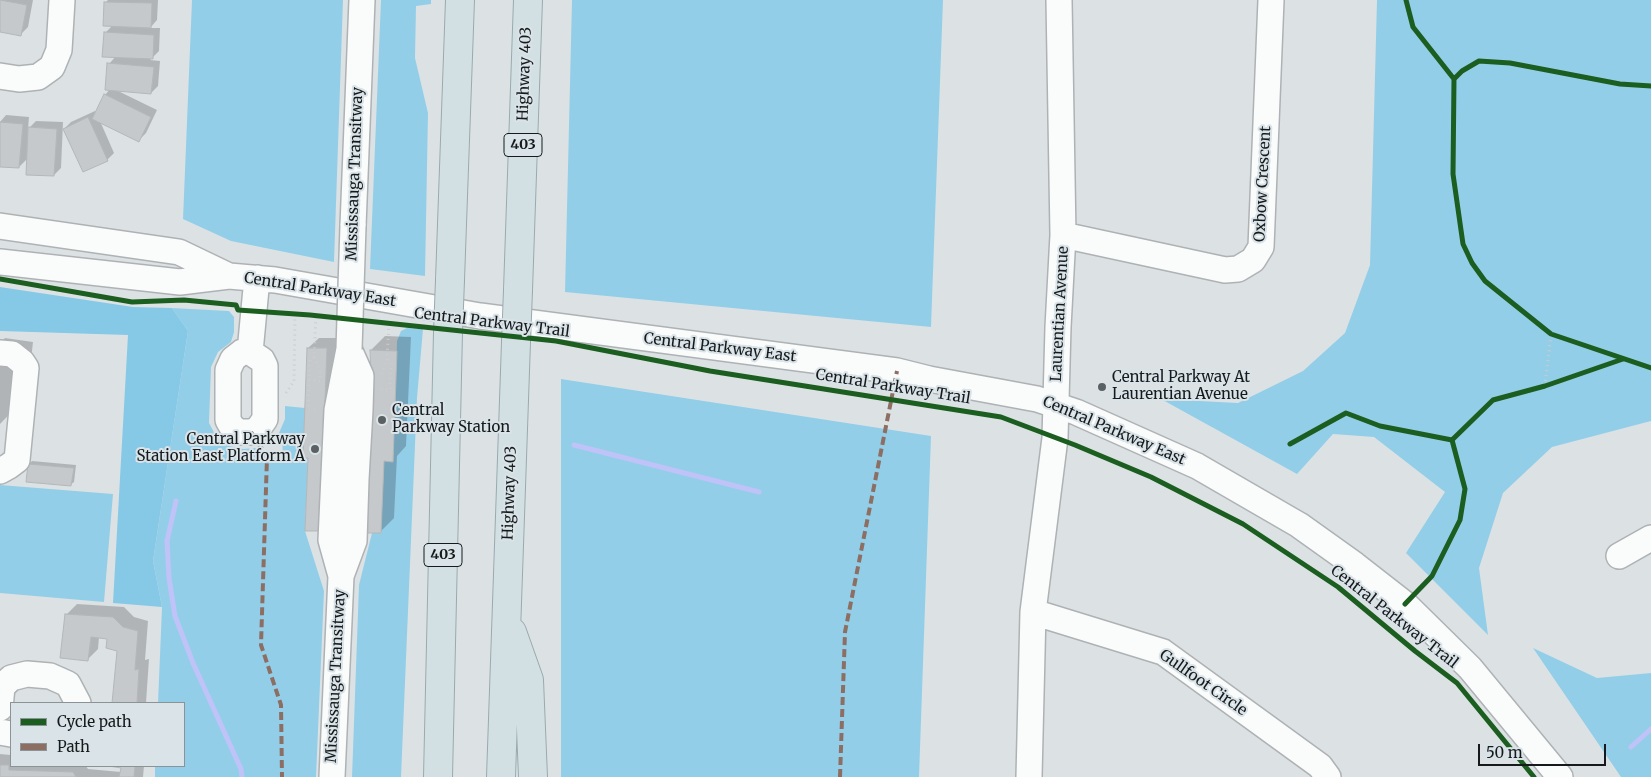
<!DOCTYPE html>
<style>
body{margin:0}
#map{position:relative;width:1651px;height:777px;overflow:hidden;background:#dce2e4;font-family:Merriweather,serif}
canvas{display:block}
.legend{position:absolute;left:10px;top:702px;width:175px;height:65px;box-sizing:border-box;background:#d9e3e8;border:1px solid #8b9396;margin:0;padding:6px 9px;list-style:none;font-size:15px;color:#161a1c}
.legend li{display:flex;align-items:center;gap:10px;height:25px}
.legend b{width:25px;border:1px solid #8b9396}
.scale{position:absolute;left:1478px;top:744px;width:128px;height:22px;box-sizing:border-box;border:2px solid #161a1c;border-top:0;padding-left:6px;font-size:15px;line-height:18px;white-space:nowrap;color:#161a1c;-webkit-text-stroke:4px #d9e3e8;paint-order:stroke}
</style>
<div id="map">
<canvas width="1651" height="777"></canvas>
<ul class="legend">
<li><b style="height:6px;background:#1b5e20"></b>Cycle path</li>
<li><b style="height:6px;background:#8d6e63"></b>Path</li>
</ul>
<div class="scale">50 m</div>
</div>
<script>
const ctx = document.querySelector('canvas').getContext('2d');
ctx.lineJoin = 'round';
function fillPath(path, color) { ctx.fillStyle = color; ctx.fill(path, 'evenodd'); }
const shape = rows => new Path2D(rows.map(r => 'M' + r).join(''));
function stroke(path, color, width, dash) { ctx.strokeStyle = color; ctx.lineWidth = width; ctx.lineCap = dash ? 'butt' : 'round'; ctx.setLineDash(dash || []); ctx.stroke(path); }
function drawText(font, color, halo, rows, align = 'center') {
  ctx.font = font + ' Merriweather,serif'; ctx.lineWidth = 4; ctx.setLineDash([]); ctx.textBaseline = 'middle'; ctx.strokeStyle = halo; ctx.fillStyle = color; for (const [text, x, y, turn = 0] of rows) {
    ctx.save(); ctx.translate(x, y); ctx.rotate((+turn || 0) * Math.PI / 180); ctx.textAlign = isNaN(turn) ? turn : align; if (halo) ctx.strokeText(text, 0, 0); ctx.fillText(text, 0, 0); ctx.restore();
  }
}
fillPath(shape([
 [192,0,343,0,334,262,231,241,183,219],
 [381,0,431,0,431,4,416,6,415,58,428,113,425,276,370,269],
 [572,0,943,0,931,327,565,292],
 [1377,0,1651,0,1651,421,1552,447,1503,493,1479,568,1488,635,1406,553,1445,492,1374,437,1333,434,1297,474,1161,399,1238,403,1303,371,1345,333,1370,265],
 [172,308,229,311,234,317,234,332,231,342,218,352,211,367,209,423,217,438,229,446,243,449,256,448,258,457,283,458,282,436,279,433,285,419,285,406,305,408,303,458,308,458,305,531,324,591,316,777,155,777,155,766,184,766,184,703,158,703,162,607,153,561,188,331],
 [407,328,423,329,417,398,401,777,352,777,359,585,372,533,381,533,384,461,393,461,397,341,401,331],
 [561,379,931,436,919,777,561,777],
 [0,485,113,494,104,602,0,593],
 [1533,648,1597,678,1651,673,1651,777,1621,777]
]), '#93cee9');
fillPath(shape([
 [0,287,133,307,172,308,188,331,153,561,162,607,113,603,128,335,0,331]
]), '#85c9e7');
fillPath(shape([
 [0,0,33,0,28,27,21,34,0,31],
 [108,0,158,0,157,20,150,28,160,28,159,51,150,60,160,61,158,86,151,93,116,90,157,110,146,133,139,140,100,121,114,153,107,160,84,171,64,129,71,122,95,111,96,113,105,95,110,89,109,64,116,56,105,33,112,26,106,2],
 [6,115,29,117,28,129,36,121,63,122,61,168,54,175,28,158,19,167,0,166,0,122],
 [385,336,411,337,406,446,397,456,394,518,380,532,371,350],
 [5,338,33,342,27,396,0,424,0,343],
 [319,338,337,338,319,530,309,457,308,348],
 [32,461,76,465,74,482,70,485,29,464],
 [77,604,124,607,134,617,148,621,145,660,149,659,146,703,113,703,119,650,108,638,99,637,98,649,87,660,66,615],
 [0,754,11,755,11,766,86,766,88,769,121,772,122,767,111,766,144,766,143,777,0,777]
]), '#0003');
stroke(shape([
 [574,445,759,492],
 [176,501,167,541,169,578,175,616,193,663,241,769,242,777],
 [1631,747,1651,729]
]), '#bfc3f7', 5);
const building = shape([
 [0,0,27,5,21,36,0,32,0,0],
 [104,2,152,3,151,28,103,26,104,2],
 [104,32,154,35,153,59,102,57,104,32],
 [107,63,154,67,151,94,105,90,107,63],
 [104,94,151,117,139,142,92,119,104,94],
 [88,117,108,161,83,172,63,129,88,117],
 [0,122,23,124,19,168,0,167,0,122],
 [28,127,57,129,54,176,26,175,28,127],
 [307,348,327,348,320,531,305,531,308,458,303,458,307,348],
 [370,350,397,351,393,462,384,461,381,533,365,533,371,378,370,350],
 [28,464,74,468,71,486,26,482,28,464],
 [65,614,113,617,123,627,138,631,135,670,139,669,137,703,112,703,117,651,106,648,107,639,91,637,88,661,60,658,65,614],
 [0,765,9,765,9,770,73,772,76,777,0,777,0,765],
 [109,766,135,766,134,777,119,777,121,768,109,766]
]);
fillPath(building, '#c6c9cb');
stroke(building, '#b3b7b9', 1);
const minor = shape([
 [0,76,19,79,38,77,52,67,59,50,62,0],
 [0,226,179,252,229,276],
 [353,226,362,0],
 [1063,235,1225,270,1238,269,1253,260,1261,247,1271,0],
 [0,262,180,282,229,276,275,280,480,316,897,371,929,379,1037,399,1076,412,1197,466,1299,525,1355,565,1405,604,1470,668,1560,777],
 [242,352,250,352,262,360,265,366,265,419,258,429,251,432,239,432,232,427,228,420,228,370,233,359,242,352],
 [250,352,257,278],
 [0,353,12,354,22,362,26,368,17,460,9,466,0,471],
 [1619,556,1651,538],
 [341,576,354,541,356,479,360,410,361,376,349,349],
 [1033,612,1163,652,1320,766,1328,777],
 [0,708,2,687,11,678,27,674,50,676,68,684,78,703],
 [0,732,11,734],
 [332,777,341,576,331,540,337,410,349,349],
 [1029,777,1033,612,1055,438,1058,327,1063,235,1059,0]
]);
const highway = shape([
 [450,280,460,0],
 [518,290,528,0],
 [512,632,529,680,533,777],
 [438,777,448,332],
 [501,777,516,342]
]);
stroke(minor, '#aeb2b4', 28);
stroke(highway, '#99aaae', 30);
stroke(shape([
 [314,357,310,360,308,409,318,409],
 [382,374,387,358,389,323],
 [309,380,320,381,320,371,314,357,316,316],
 [1545,386,1551,334],
 [381,389,390,390,391,362,387,358],
 [286,393,294,381,295,314]
]), '#cacccd', 3, [1, 4]);
stroke(minor, '#fafbfb', 25);
stroke(highway, '#d2e0e3', 28);
const minorBridge = shape([
 [349,349,353,226]
]);
const highwayBridge = shape([
 [448,332,450,280],
 [516,342,518,290]
]);
stroke(minorBridge, '#aeb2b4', 28, []);
stroke(highwayBridge, '#99aaae', 30, []);
stroke(minorBridge, '#fafbfb', 25);
stroke(highwayBridge, '#d2e0e3', 28);
stroke(shape([
 [251,432,267,457,261,645,281,705,282,777],
 [840,777,845,632,897,371]
]), '#8d6e63', 4, [8, 4]);
stroke(shape([
 [1406,0,1413,27,1454,79,1453,174,1463,244,1472,263,1485,281,1551,334,1651,368],
 [1454,79,1462,71,1479,61,1510,63,1620,84,1651,86],
 [0,279,132,302,184,300,236,305,238,310,310,315,556,341,710,371,1001,417,1075,445,1151,477,1243,524,1338,587,1415,651,1457,683,1534,777],
 [1452,440,1493,400,1545,386,1623,359],
 [1290,444,1346,413,1380,426,1452,440],
 [1405,604,1432,576,1460,520,1465,489,1452,440]
]), '#1b5e20', 5);
for (const [x, y, r, color] of [
 [1102,387,5,"#5b6062"],
 [382,420,5,"#5b6062"],
 [315,449,5,"#5b6062"]
]) { const dot = new Path2D(); dot.arc(x, y, r, 0, 2 * Math.PI); ctx.fillStyle = color; ctx.fill(dot); stroke(dot, '#d9e3e8', 2); }
for (const [x, y, w] of [
 [523,145,38],
 [443,555,38]
]) { const box = new Path2D(); box.roundRect(x - w / 2, y - 11.5, w, 23, 4); ctx.fillStyle = '#d9e3e8'; ctx.fill(box); stroke(box, '#161a1c', 1); }
drawText('bold 14px', '#161a1c', null, [
 ["403",523,145],
 ["403",443,555]
]);
drawText('15px', '#161a1c', '#d9e3e8', [
 ["Highway 403",525,74,-88],
 ["Mississauga Transitway",355,174,-88],
 ["Oxbow Crescent",1263,184,-87],
 ["Central Parkway East",320,290,9],
 ["Laurentian Avenue",1060,314,-87],
 ["Central Parkway Trail",492,323,7],
 ["Central Parkway East",720,348,7],
 ["Central Parkway Trail",893,387,9],
 ["Central Parkway East",1114,431,23],
 ["Highway 403",510,493,-88],
 ["Central Parkway Trail",1394,617,38],
 ["Mississauga Transitway",336,676,-87],
 ["Gullfoot Circle",1203,683,35]
]);
drawText('15px', '#161a1c', '#d9e3e8', [
 ["Central Parkway At",1112,378],
 ["Laurentian Avenue",1112,395],
 ["Central",392,411],
 ["Parkway Station",392,428],
 ["Central Parkway",305,440,"right"],
 ["Station East Platform A",305,457,"right"]
], 'left');
</script>
